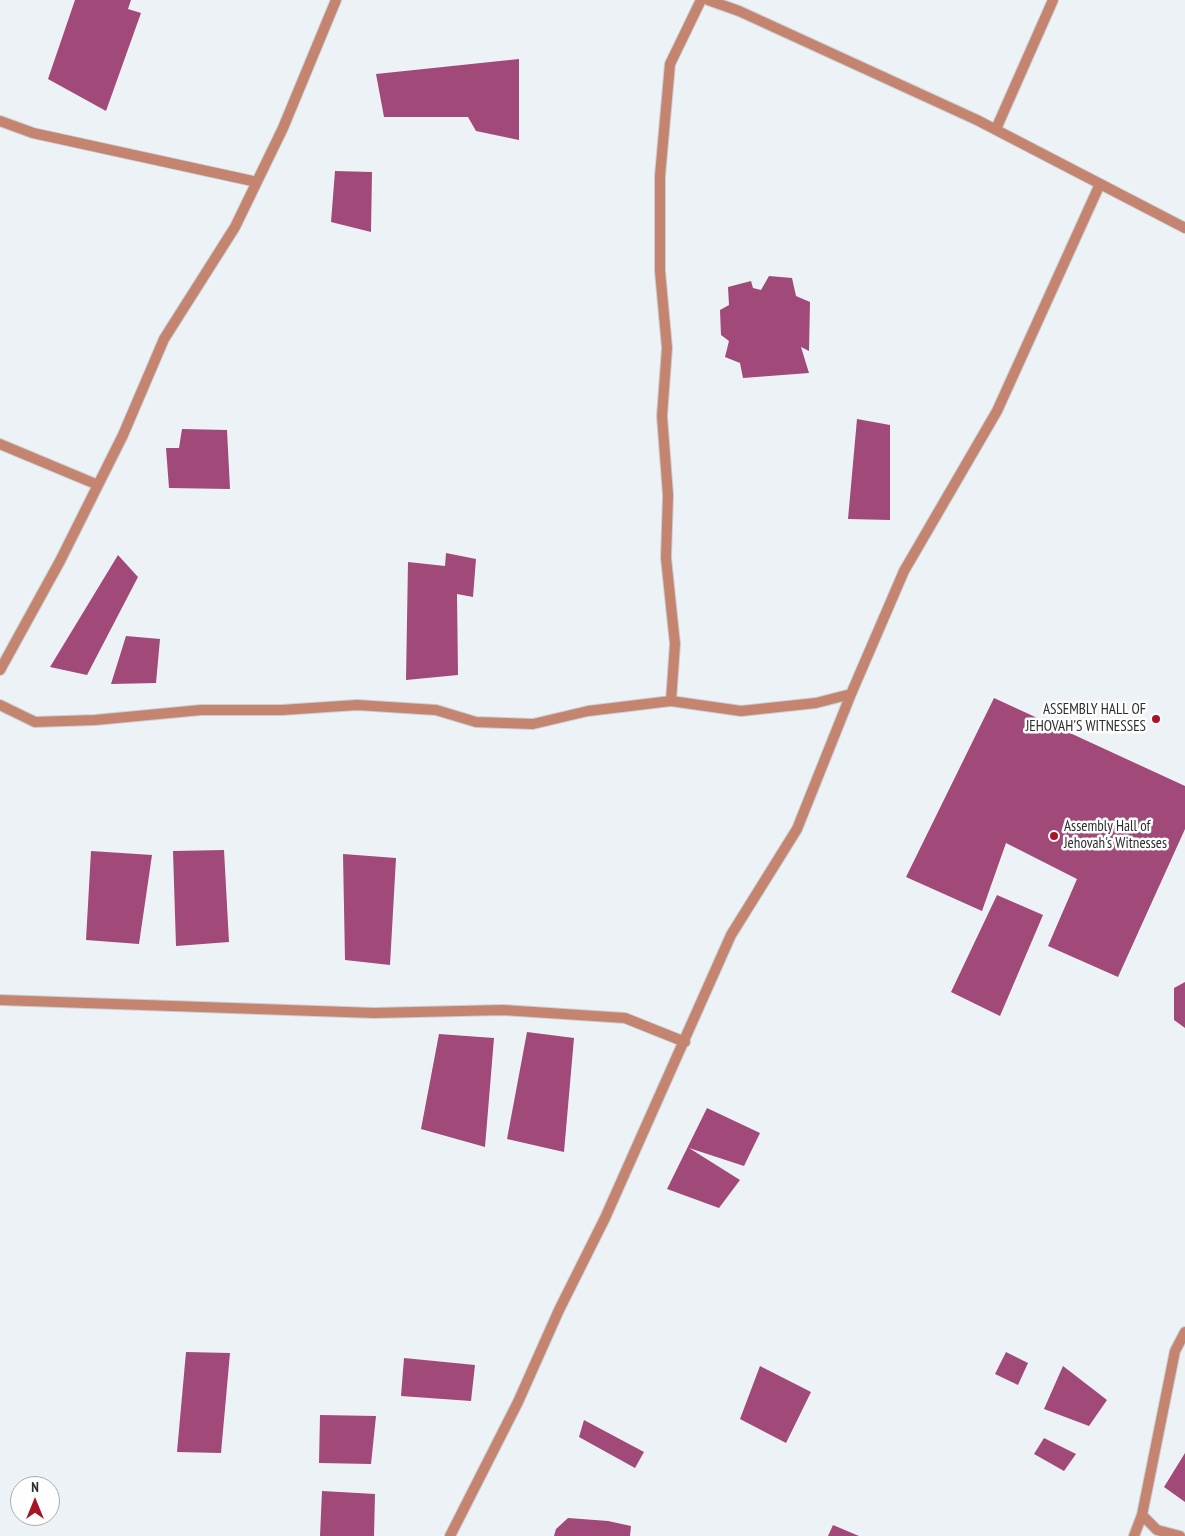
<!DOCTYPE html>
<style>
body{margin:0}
#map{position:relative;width:1185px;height:1536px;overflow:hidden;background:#edf2f7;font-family:"PT Sans Narrow",sans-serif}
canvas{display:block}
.north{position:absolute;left:10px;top:1476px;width:50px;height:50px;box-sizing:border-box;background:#fefefe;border:1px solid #aaabab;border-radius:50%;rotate:0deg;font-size:14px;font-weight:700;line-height:20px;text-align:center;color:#2c2e2f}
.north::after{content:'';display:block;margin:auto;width:18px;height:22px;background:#a91327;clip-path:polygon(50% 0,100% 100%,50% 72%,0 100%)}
</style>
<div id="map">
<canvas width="1185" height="1536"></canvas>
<div class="north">N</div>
</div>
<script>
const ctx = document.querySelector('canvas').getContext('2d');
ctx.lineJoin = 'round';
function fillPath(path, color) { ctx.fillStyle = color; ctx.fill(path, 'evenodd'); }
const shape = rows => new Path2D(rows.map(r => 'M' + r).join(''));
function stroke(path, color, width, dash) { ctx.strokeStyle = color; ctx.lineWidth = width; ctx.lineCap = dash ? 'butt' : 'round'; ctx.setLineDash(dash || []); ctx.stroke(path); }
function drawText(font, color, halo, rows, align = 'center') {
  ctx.font = font + ' "PT Sans Narrow",sans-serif'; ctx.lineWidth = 5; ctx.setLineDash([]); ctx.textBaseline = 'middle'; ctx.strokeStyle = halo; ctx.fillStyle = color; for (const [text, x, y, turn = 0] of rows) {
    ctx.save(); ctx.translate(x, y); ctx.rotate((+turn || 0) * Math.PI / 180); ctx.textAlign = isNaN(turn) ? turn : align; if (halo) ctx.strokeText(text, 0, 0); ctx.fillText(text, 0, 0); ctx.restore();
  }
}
fillPath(shape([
 [75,0,131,0,128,9,141,13,106,111,48,79],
 [519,59,519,140,476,131,468,117,384,117,376,74],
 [335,171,372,172,371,232,331,222],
 [769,276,792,278,796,296,810,302,809,351,801,347,809,373,743,378,740,363,725,357,729,341,721,335,720,310,729,305,728,287,751,281,753,288,761,290],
 [857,419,890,425,890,520,848,519],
 [182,429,227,430,230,489,169,488,166,448,179,448],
 [446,553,476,559,473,597,457,594,458,675,406,680,408,562,445,566],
 [118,555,138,577,87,675,50,667],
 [126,636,160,639,156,683,111,684],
 [994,698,1185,786,1185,829,1118,977,1048,946,1077,879,1006,843,982,911,906,877],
 [224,850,229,942,176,946,173,851],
 [91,851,152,855,139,944,86,940],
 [343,854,396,858,390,965,345,960],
 [997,895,1043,915,1000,1016,951,992],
 [1185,982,1185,1028,1174,1020,1174,988],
 [527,1032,574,1038,564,1152,507,1139],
 [439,1034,494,1038,485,1147,421,1129],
 [707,1108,760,1133,744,1166,689,1148,740,1180,719,1208,667,1189],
 [186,1352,230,1353,221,1453,177,1452],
 [1006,1352,1028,1363,1018,1385,995,1374],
 [404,1358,475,1365,471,1401,401,1396],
 [760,1366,811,1392,786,1443,740,1419],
 [1063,1366,1107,1400,1089,1426,1044,1409],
 [320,1415,376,1416,371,1464,319,1463],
 [584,1420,644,1452,635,1468,579,1437],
 [1044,1438,1076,1454,1064,1471,1034,1454],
 [1185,1453,1185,1502,1164,1487],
 [322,1491,375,1494,374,1536,320,1536],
 [568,1518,608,1521,631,1526,630,1536,554,1536,556,1529],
 [833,1525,859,1536,828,1536]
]), '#a14979');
const minor = shape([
 [0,121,33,133,257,182],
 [996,129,1053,0],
 [0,444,98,485],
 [0,670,60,561,123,435,164,339,235,227,283,128,336,0],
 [671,701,675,644,666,558,668,495,662,416,667,348,660,271,660,176,670,64,701,0],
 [0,705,35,722,95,720,201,710,282,710,357,705,436,710,476,722,533,724,588,711,671,701,741,711,816,703,851,694],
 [0,1000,374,1013,503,1010,625,1018,685,1042],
 [1142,1515,1157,1530,1180,1536],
 [450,1536,518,1402,559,1310,605,1218,731,935,797,829,851,694,904,571,997,411,1100,184],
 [1134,1536,1142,1515,1175,1351,1185,1332]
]);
const tertiary = shape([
 [708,0,739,11,977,120,1185,228]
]);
stroke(minor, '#cacfd3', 12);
stroke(tertiary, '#cacfd3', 12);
stroke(minor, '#c4846f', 10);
stroke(tertiary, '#c4846f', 10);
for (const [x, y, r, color] of [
 [1156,719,5,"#a91327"],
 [1054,836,5,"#a91327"]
]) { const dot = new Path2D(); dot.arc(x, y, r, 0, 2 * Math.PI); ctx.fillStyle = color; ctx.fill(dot); stroke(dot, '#fefefe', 2); }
drawText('15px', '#2c2e2f', '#fefefe', [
 ["ASSEMBLY HALL OF",1146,710],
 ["JEHOVAH'S WITNESSES",1146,727],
 ["Assembly Hall of",1064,827,"left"],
 ["Jehovah's Witnesses",1064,844,"left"]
], 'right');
</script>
